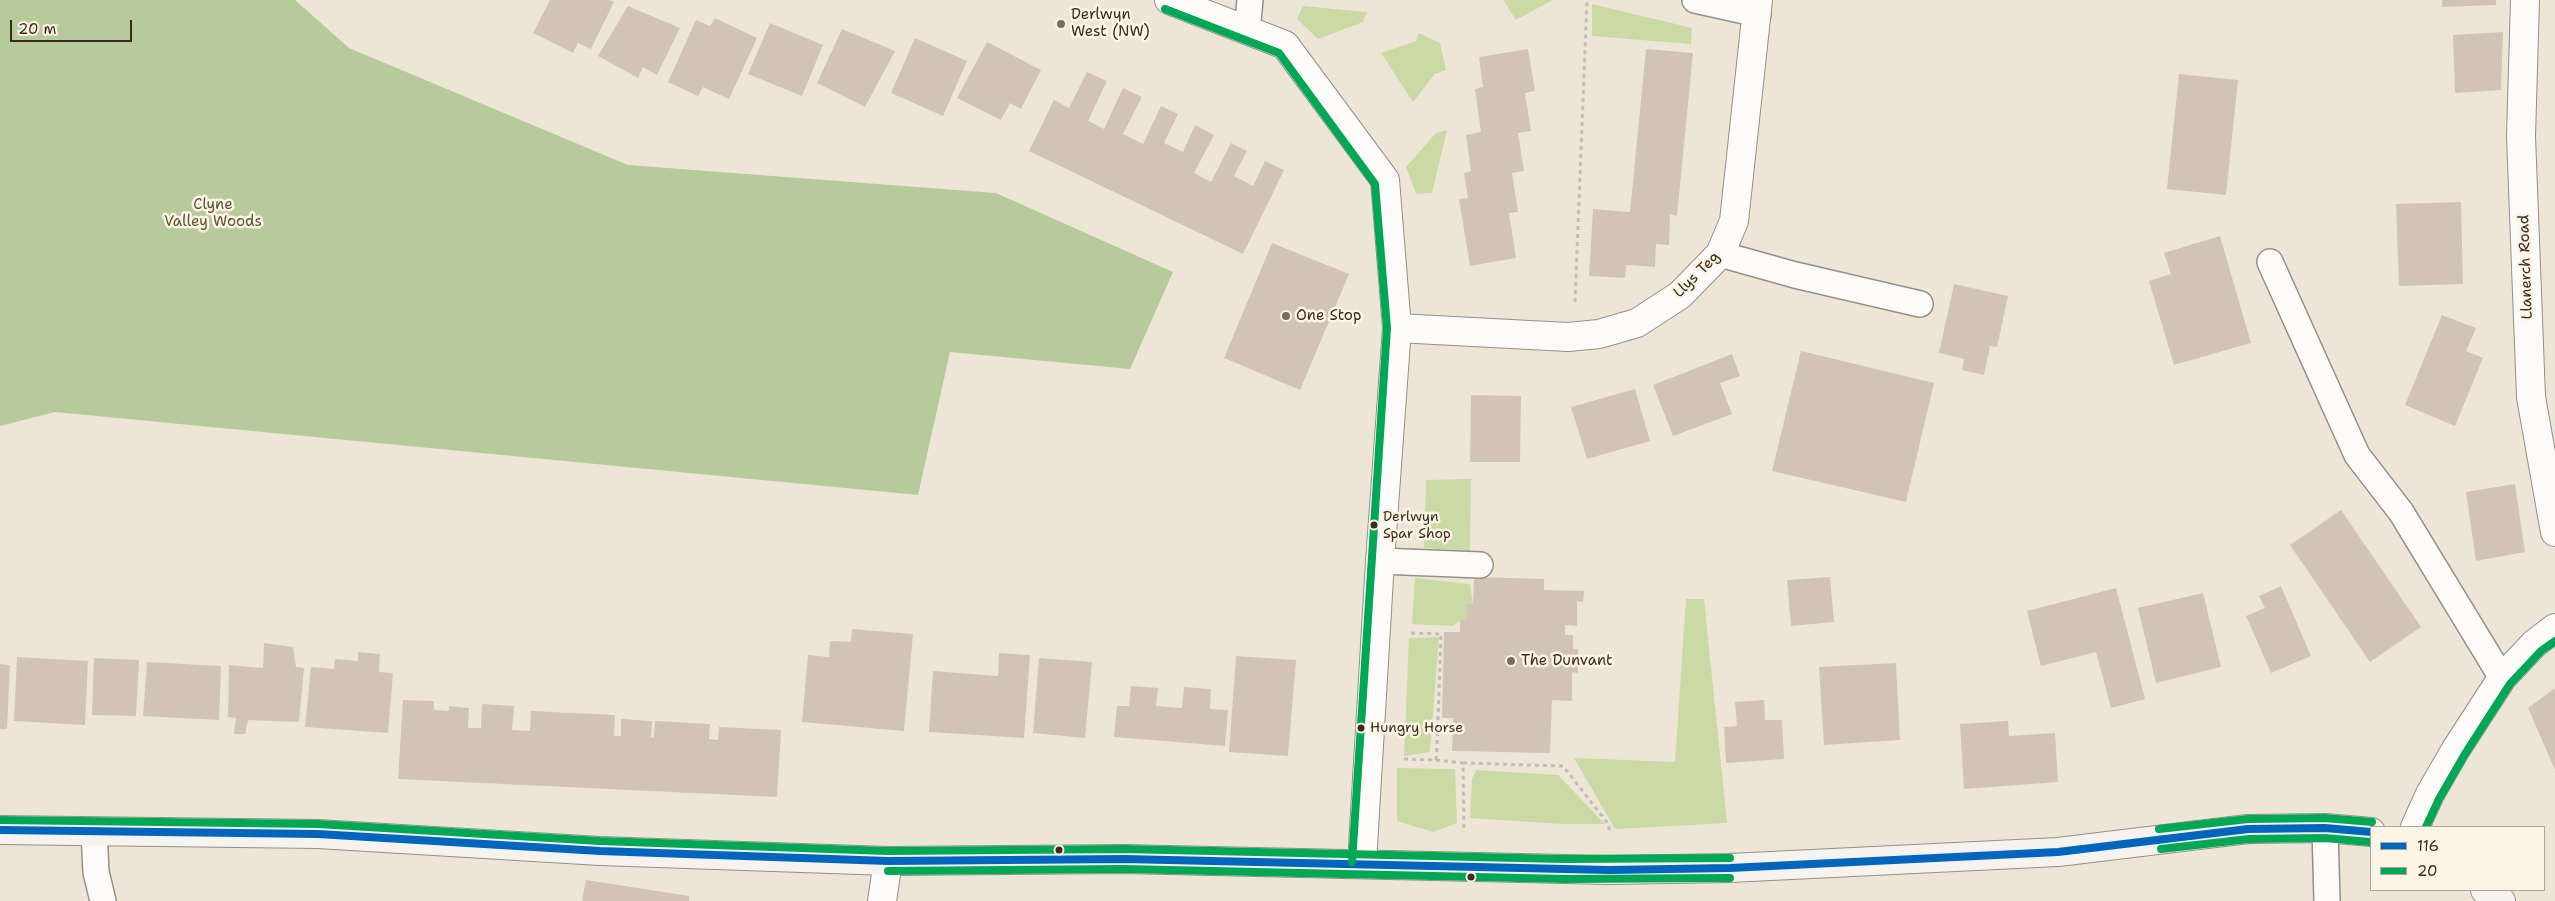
<!DOCTYPE html>
<style>
body{margin:0}
#map{position:relative;width:2555px;height:901px;overflow:hidden;background:#ede6d7;font-family:"Shantell Sans",sans-serif}
canvas{display:block}
.legend{position:absolute;left:2370px;top:826px;width:175px;height:65px;box-sizing:border-box;background:#fcf5e5;border:1px solid #afa495;margin:0;padding:6px 9px;list-style:none;font-size:15px;color:#3b2a1e}
.legend li{display:flex;align-items:center;gap:10px;height:25px}
.legend b{width:25px;border:1px solid #afa495}
.scale{position:absolute;left:10px;top:20px;width:122px;height:22px;box-sizing:border-box;border:2px solid #3b2a1e;border-top:0;padding-left:6px;font-size:15px;line-height:18px;white-space:nowrap;color:#3b2a1e;-webkit-text-stroke:4px #fcf5e5;paint-order:stroke}
</style>
<div id="map">
<canvas width="2555" height="901"></canvas>
<ul class="legend">
<li><b style="height:6px;background:#0065bd"></b>116</li>
<li><b style="height:6px;background:#00a754"></b>20</li>
</ul>
<div class="scale">20 m</div>
</div>
<script>
const ctx = document.querySelector('canvas').getContext('2d');
ctx.lineJoin = 'round';
function fillPath(path, color) { ctx.fillStyle = color; ctx.fill(path, 'evenodd'); }
const shape = rows => new Path2D(rows.map(r => 'M' + r).join(''));
function stroke(path, color, width, dash) { ctx.strokeStyle = color; ctx.lineWidth = width; ctx.lineCap = dash ? 'butt' : 'round'; ctx.setLineDash(dash || []); ctx.stroke(path); }
function drawText(font, color, halo, rows, align = 'center') {
  ctx.font = font + ' "Shantell Sans",sans-serif'; ctx.lineWidth = 5; ctx.setLineDash([]); ctx.textBaseline = 'middle'; ctx.strokeStyle = halo; ctx.fillStyle = color; for (const [text, x, y, turn = 0] of rows) {
    ctx.save(); ctx.translate(x, y); ctx.rotate((+turn || 0) * Math.PI / 180); ctx.textAlign = isNaN(turn) ? turn : align; if (halo) ctx.strokeText(text, 0, 0); ctx.fillText(text, 0, 0); ctx.restore();
  }
}
fillPath(shape([
 [1503,0,1551,0,1551,1,1516,20],
 [1592,4,1692,28,1691,44,1592,36],
 [1303,6,1345,10,1367,12,1363,22,1318,39,1297,19],
 [1419,33,1440,43,1446,70,1435,74,1413,102,1381,53,1416,41],
 [1447,130,1432,193,1416,194,1406,167,1436,133],
 [1471,479,1470,551,1424,548,1426,480],
 [1415,578,1470,584,1473,604,1467,604,1467,620,1460,620,1453,626,1412,624],
 [1686,599,1704,599,1727,823,1615,829,1574,758,1675,762],
 [1439,637,1430,752,1404,756,1409,638],
 [1397,768,1455,769,1457,823,1433,832,1397,821],
 [1476,770,1558,775,1605,824,1561,824,1470,818,1472,779]
]), '#cbdaa4');
fillPath(shape([
 [0,0,295,0,349,48,628,165,996,193,1173,272,1130,369,950,352,918,495,55,412,0,426]
]), '#b7ca9b');
fillPath(shape([
 [550,0,610,0,614,2,591,49,578,43,573,53,533,33],
 [2442,0,2496,0,2496,5,2442,7],
 [628,6,680,28,657,75,643,67,638,78,598,56],
 [715,18,757,38,729,99,703,87,698,96,668,82,696,20,710,26],
 [770,23,823,45,802,96,748,74],
 [842,29,895,51,865,107,817,83],
 [2503,32,2501,90,2455,93,2453,35],
 [915,38,967,61,943,116,891,93],
 [987,42,1041,70,1021,109,1010,103,1001,120,957,98],
 [1528,49,1535,91,1525,93,1531,131,1518,133,1524,171,1512,173,1518,212,1509,213,1516,258,1470,266,1459,199,1468,198,1464,173,1471,171,1466,135,1481,132,1475,89,1483,87,1479,57],
 [1646,49,1693,53,1677,216,1670,214,1669,245,1656,244,1655,267,1626,265,1625,278,1589,276,1593,209,1630,212],
 [1087,72,1107,81,1088,121,1104,129,1123,88,1142,97,1123,134,1143,144,1161,106,1178,114,1164,143,1183,152,1195,125,1214,135,1194,173,1211,182,1231,143,1247,151,1234,176,1253,186,1265,161,1284,170,1243,254,1029,151,1054,100,1069,108],
 [2179,74,2238,80,2226,195,2167,189],
 [2461,202,2463,284,2399,286,2396,204],
 [2220,236,2251,343,2174,365,2149,281,2171,274,2164,253],
 [1272,243,1349,274,1300,390,1224,358],
 [1954,284,2008,296,1997,347,1990,346,1984,375,1962,370,1964,359,1939,353],
 [2442,315,2476,328,2466,351,2483,358,2455,426,2405,405],
 [1801,351,1934,383,1906,502,1772,471],
 [1732,354,1740,376,1720,383,1732,414,1673,436,1653,385],
 [1635,389,1650,441,1587,459,1571,407],
 [1471,395,1521,396,1520,462,1470,462],
 [2515,484,2525,552,2476,561,2466,492],
 [2341,510,2421,627,2370,662,2290,545],
 [1474,577,1544,579,1544,590,1584,591,1583,602,1577,601,1577,626,1565,625,1565,635,1573,635,1573,649,1578,649,1578,673,1572,672,1572,701,1552,700,1550,753,1452,751,1453,718,1442,718,1444,632,1460,632,1460,620,1467,620,1467,604,1473,604],
 [1830,577,1834,622,1791,626,1787,580],
 [2281,586,2311,656,2271,673,2246,616,2265,608,2259,596],
 [2116,588,2145,699,2111,708,2096,652,2041,666,2027,611],
 [2203,593,2221,667,2156,683,2138,608],
 [852,629,913,634,904,731,802,722,808,655,829,657,830,641,851,642],
 [264,643,293,647,296,667,304,668,299,722,248,720,245,734,234,734,236,718,228,717,229,665,263,668],
 [358,652,380,654,379,672,393,673,388,733,305,727,311,667,334,669,335,659,358,661],
 [999,653,1030,655,1024,738,929,732,933,671,998,676],
 [1236,656,1296,660,1288,756,1229,752],
 [17,657,88,661,85,725,14,721],
 [94,658,139,660,136,716,92,715],
 [1039,658,1092,662,1085,738,1033,733],
 [147,662,221,666,219,720,143,716],
 [1896,663,1900,740,1824,745,1819,667],
 [0,664,10,665,7,729,0,729],
 [1131,686,1158,688,1156,706,1182,708,1184,687,1211,689,1210,709,1228,710,1225,746,1114,737,1117,706,1129,706],
 [2555,688,2555,770,2528,708],
 [403,700,434,701,434,710,449,711,449,706,469,708,468,728,481,728,482,704,514,706,512,730,530,731,531,711,615,715,614,736,621,736,621,719,652,721,651,738,654,737,655,721,710,724,709,739,718,740,719,727,781,730,777,797,398,779],
 [1764,700,1765,720,1782,720,1784,759,1726,763,1724,727,1737,726,1735,702],
 [2008,721,2009,736,2055,733,2058,782,1964,789,1960,724],
 [586,880,689,896,689,901,582,901]
]), '#d2c4b5');
const service = shape([
 [1695,0,1758,14],
 [1247,31,1250,0],
 [1720,254,1795,275,1920,304],
 [2270,262,2357,455,2401,512,2502,678],
 [1380,561,1480,565],
 [2325,828,2327,901],
 [94,831,96,872,103,901]
]);
const minor = shape([
 [2525,0,2521,136,2531,397,2555,532],
 [1397,328,1568,337,1599,334,1637,323,1680,295,1720,254,1734,221,1758,0]
]);
const tertiary = shape([
 [1169,0,1285,45,1385,180,1397,328,1380,561,1362,863],
 [2415,827,2430,794,2456,749,2502,678,2534,644,2555,628],
 [882,901,888,861]
]);
const secondary = shape([
 [0,830,318,834,600,851,888,861,1124,859,1609,870,1730,868,2058,852,2248,829,2325,828,2371,832],
 [2485,890,2501,901]
]);
stroke(service, '#958f86', 28);
stroke(minor, '#958f86', 30);
stroke(tertiary, '#958f86', 30);
stroke(secondary, '#958f86', 30);
stroke(shape([
 [1575,302,1587,0],
 [1404,759,1436,760,1437,747,1441,634,1410,633],
 [1436,760,1463,763,1464,832],
 [1463,763,1563,766,1609,825,1609,834]
]), '#c0bdb9', 3, [4, 4]);
stroke(service, '#fcfbf9', 25);
stroke(minor, '#fcfbf9', 28);
stroke(tertiary, '#fcfbf9', 28);
stroke(secondary, '#f6f3ef', 28);
stroke(shape([
 [0,830,318,834,600,851,888,861,1124,859,1609,870,1730,868,2058,852,2248,829,2325,828,2371,832]
]), '#0065bd', 8);
stroke(shape([
 [1165,9,1279,53,1375,184,1387,328,1352,862],
 [2426,827,2439,799,2465,754,2510,684,2541,651,2555,641],
 [2161,849,2249,839,2325,838,2370,842],
 [888,871,1124,869,1564,879,1730,878]
]), '#00a754', 8);
stroke(shape([
 [0,820,318,824,600,841,888,851,1124,849,1564,859,1730,858],
 [2159,829,2248,819,2325,818,2372,822]
]), '#00a754', 8);
for (const [x, y, r, color] of [
 [1061,24,5,"#796c5f"],
 [1286,316,5,"#796c5f"],
 [1374,525,4.5,"#3b2a1e"],
 [1511,661,5,"#796c5f"],
 [1361,728,4.5,"#3b2a1e"],
 [1059,850,4.5,"#3b2a1e"],
 [1471,877,4.5,"#3b2a1e"]
]) { const dot = new Path2D(); dot.arc(x, y, r, 0, 2 * Math.PI); ctx.fillStyle = color; ctx.fill(dot); stroke(dot, '#fcf5e5', 2); }
drawText('14px', '#3b2a1e', '#fcf5e5', [
 ["Derlwyn",1383,517],
 ["Spar Shop",1383,534],
 ["Hungry Horse",1370,728]
], 'left');
drawText('15px', '#3b2a1e', '#fcf5e5', [
 ["Derlwyn",1071,15],
 ["West (NW)",1071,32],
 ["One Stop",1296,316],
 ["The Dunvant",1521,661]
], 'left');
drawText('15px', '#585435', '#fcf5e5', [
 ["Clyne",213,205],
 ["Valley Woods",213,222]
]);
drawText('15px', '#3b2a1e', '#fcf5e5', [
 ["Llanerch Road",2526,267,-92],
 ["Llys Teg",1697,275,-45]
]);
</script>
